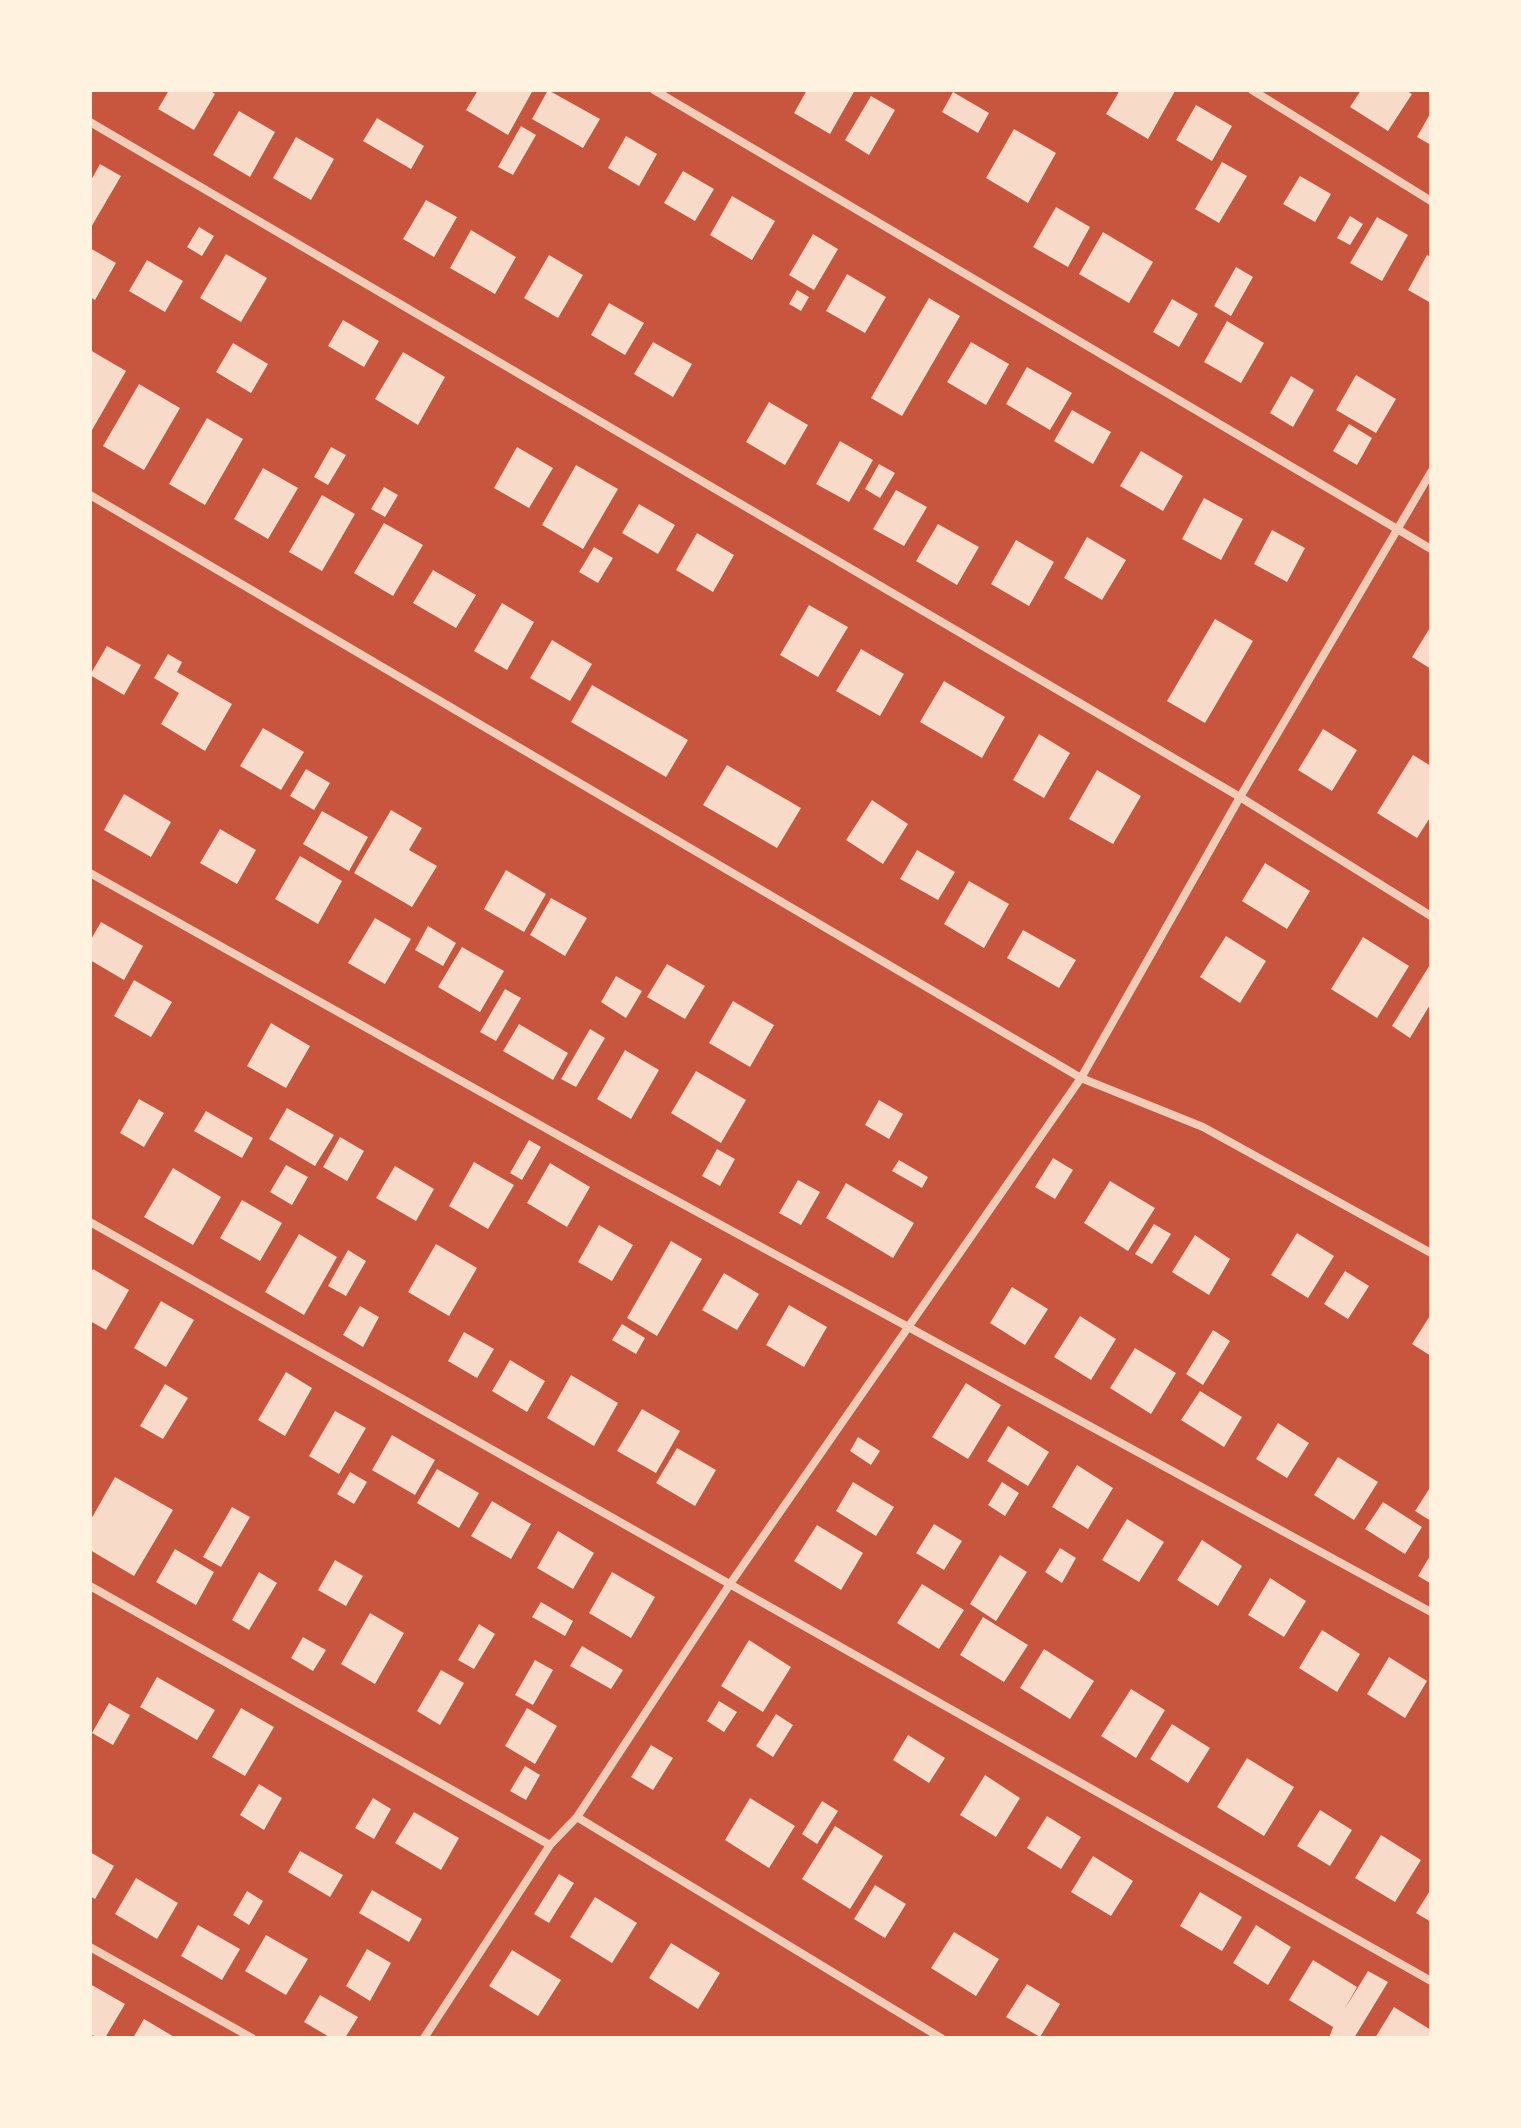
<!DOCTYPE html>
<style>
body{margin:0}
#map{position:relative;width:1521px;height:2128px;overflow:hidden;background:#c8553d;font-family:"Golos Text",sans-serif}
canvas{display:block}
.frame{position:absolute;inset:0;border:92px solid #fff3e0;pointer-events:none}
</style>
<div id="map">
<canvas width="1521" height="2128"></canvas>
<div class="frame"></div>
</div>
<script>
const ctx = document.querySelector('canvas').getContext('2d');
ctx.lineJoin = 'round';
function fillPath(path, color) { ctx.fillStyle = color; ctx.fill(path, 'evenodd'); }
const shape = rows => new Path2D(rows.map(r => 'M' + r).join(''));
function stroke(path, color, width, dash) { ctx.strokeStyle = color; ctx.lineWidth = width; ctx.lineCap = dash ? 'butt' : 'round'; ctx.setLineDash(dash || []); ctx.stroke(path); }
fillPath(shape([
 [169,90,209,90,215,94,194,130,158,109],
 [478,90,533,90,508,135,466,110],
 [548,90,600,119,583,148,532,119],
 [807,90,855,90,830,134,794,113],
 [1120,90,1175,91,1148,139,1106,114],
 [1361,90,1405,90,1412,94,1388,131,1350,107],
 [953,92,989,113,978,133,942,112],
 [871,96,895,110,869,155,845,140],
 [1196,105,1232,126,1212,161,1176,140],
 [239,111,275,132,250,177,213,155],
 [1431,112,1431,145,1417,137],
 [377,118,424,146,411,169,363,141],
 [521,126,536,135,513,175,498,167],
 [1014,129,1056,153,1028,203,986,178],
 [626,136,657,154,639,186,608,168],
 [296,137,334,159,311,200,273,178],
 [1222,162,1247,176,1219,223,1195,209],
 [100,164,121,176,90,229,90,182],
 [683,171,714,189,695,221,664,203],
 [1300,176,1331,194,1315,222,1283,204],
 [732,196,775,221,752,260,710,235],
 [426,200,457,217,434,257,403,239],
 [1056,207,1090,227,1068,267,1033,247],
 [1350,216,1363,224,1350,245,1337,238],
 [1377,217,1408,235,1382,281,1350,263],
 [199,227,214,236,202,256,187,247],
 [471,230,516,257,495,294,450,268],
 [1103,232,1153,262,1129,303,1079,274],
 [813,234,838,249,814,290,789,275],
 [90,248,116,263,95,300,90,297],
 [226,254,267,278,241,322,200,298],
 [549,255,583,275,558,318,524,298],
 [1427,255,1431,257,1431,303,1408,290],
 [147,260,183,281,165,312,129,291],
 [1236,267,1253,277,1231,316,1214,306],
 [847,274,886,297,865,333,826,311],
 [797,290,809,297,801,311,789,304],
 [929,298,960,316,902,416,871,398],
 [1172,299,1198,314,1179,347,1153,332],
 [609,303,644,323,625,355,591,335],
 [343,320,379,341,364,367,328,346],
 [1227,321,1264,343,1241,383,1204,362],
 [653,342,692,364,673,397,634,374],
 [971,342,1009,364,986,405,947,382],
 [233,343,268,364,251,393,216,372],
 [90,350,126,371,92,430,90,429],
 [403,352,445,377,418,425,375,399],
 [1027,367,1072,393,1050,430,1006,404],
 [1356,375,1396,399,1376,433,1336,410],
 [1291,376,1314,390,1293,427,1270,413],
 [139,384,180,408,144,470,103,446],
 [769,402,808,425,785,465,746,442],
 [1072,410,1111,432,1093,464,1054,441],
 [207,418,243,439,205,505,169,484],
 [1349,424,1372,438,1357,465,1333,451],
 [840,441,873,460,849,502,816,484],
 [331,447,346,455,328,485,314,477],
 [517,447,553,468,529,508,494,488],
 [1141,451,1183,476,1163,511,1120,486],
 [879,464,895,473,880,498,865,489],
 [576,465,618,489,583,549,542,525],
 [263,468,298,488,268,539,234,519],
 [384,487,398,495,385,517,371,509],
 [896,490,927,507,904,546,873,529],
 [322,495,355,514,322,571,289,552],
 [1204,498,1243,519,1221,560,1182,539],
 [639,504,675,525,658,554,622,533],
 [384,523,423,545,393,596,354,573],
 [938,524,979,547,957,585,916,561],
 [1272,530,1305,548,1287,582,1254,564],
 [697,533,734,555,713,592,676,570],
 [1087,537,1126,560,1102,600,1064,578],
 [1016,540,1054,562,1029,606,991,584],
 [594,547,613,558,598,583,579,572],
 [433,570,476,595,456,628,413,603],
 [502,603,534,622,507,670,474,651],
 [809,605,848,627,818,677,780,655],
 [1215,619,1253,641,1205,723,1167,701],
 [1431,626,1431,669,1412,657],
 [552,640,592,664,570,701,530,678],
 [107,646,141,665,124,695,90,675],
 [861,649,904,674,880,716,836,691],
 [168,654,182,662,177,672,232,704,205,751,161,724,179,693,154,678],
 [944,681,1005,717,982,758,920,722],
 [592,685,688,740,666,777,571,722],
 [263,728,304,752,281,790,240,766],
 [1323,729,1357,750,1332,791,1298,770],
 [1039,734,1070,753,1044,798,1013,780],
 [1413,755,1431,766,1431,816,1417,838,1377,813],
 [727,765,801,808,777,848,703,805],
 [306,769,330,783,314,810,290,796],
 [1097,770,1141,796,1113,844,1069,819],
 [124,794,171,822,151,857,104,830],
 [872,800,908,824,883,864,846,840],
 [391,810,422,828,409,850,437,866,412,907,354,873],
 [322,811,368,837,349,871,303,844],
 [220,829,256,850,237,884,200,863],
 [917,850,955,872,938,900,900,879],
 [300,856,342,881,318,924,275,899],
 [1265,863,1310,891,1287,929,1242,901],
 [506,870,546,894,524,932,484,909],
 [969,881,1009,904,984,948,944,924],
 [551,898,587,918,565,956,530,935],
 [375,918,411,939,385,984,348,963],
 [101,922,143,946,124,980,90,960,90,941],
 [428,926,456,943,443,966,415,950],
 [1023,930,1076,960,1059,988,1007,958],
 [1226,936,1266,961,1240,1003,1200,977],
 [1363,937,1409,966,1377,1018,1331,989],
 [462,947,504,971,480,1012,438,987],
 [1431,963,1431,1003,1410,1038,1392,1026],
 [667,964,705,986,685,1019,647,997],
 [616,976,642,991,626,1018,601,1002],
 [134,980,172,1002,151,1037,114,1016],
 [505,989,521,998,496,1041,480,1032],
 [733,1001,774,1025,750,1067,709,1043],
 [271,1023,310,1046,286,1088,247,1066],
 [519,1024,568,1053,553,1080,503,1051],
 [590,1029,605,1038,576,1087,561,1079],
 [625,1050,659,1070,631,1119,597,1099],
 [696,1071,746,1100,721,1143,671,1113],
 [139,1099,164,1113,144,1147,120,1133],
 [879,1100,903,1114,889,1139,865,1125],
 [287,1108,334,1135,315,1166,269,1139],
 [206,1111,253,1138,242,1158,194,1131],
 [340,1137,364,1151,347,1181,323,1167],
 [529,1140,541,1147,522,1180,510,1173],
 [717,1149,735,1159,720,1186,702,1176],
 [1053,1158,1073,1170,1055,1199,1035,1187],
 [899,1160,928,1177,922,1188,892,1171],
 [474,1162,514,1185,488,1229,449,1206],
 [550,1163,590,1187,567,1227,527,1203],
 [286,1165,308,1177,292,1205,270,1192],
 [395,1166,434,1189,416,1221,376,1198],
 [173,1168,221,1197,193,1245,144,1217],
 [798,1180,820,1192,801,1225,779,1213],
 [1110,1181,1155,1208,1128,1251,1084,1223],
 [846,1183,914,1223,893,1258,826,1218],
 [242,1200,282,1223,260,1261,220,1238],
 [1154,1224,1171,1234,1152,1264,1135,1254],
 [599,1225,633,1245,612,1281,578,1262],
 [1297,1233,1334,1256,1308,1298,1271,1275],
 [299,1234,337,1257,304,1315,265,1292],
 [1195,1235,1230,1259,1209,1295,1172,1272],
 [671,1241,702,1259,657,1336,627,1318],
 [436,1244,477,1268,449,1316,408,1292],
 [348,1250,366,1261,346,1296,328,1286],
 [93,1269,129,1290,106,1330,90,1321,90,1275],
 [1345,1271,1369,1286,1348,1319,1324,1304],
 [724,1273,759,1294,737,1330,702,1310],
 [1012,1287,1048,1309,1025,1345,990,1323],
 [161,1301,194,1320,166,1367,134,1348],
 [789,1305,827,1327,804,1367,766,1345],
 [360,1306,379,1317,363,1347,343,1335],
 [1431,1314,1431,1356,1412,1344],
 [1080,1316,1116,1339,1091,1380,1054,1357],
 [622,1324,645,1338,636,1354,612,1340],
 [1213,1330,1230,1341,1203,1385,1186,1374],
 [464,1332,494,1349,477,1378,448,1361],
 [1135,1348,1176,1373,1151,1414,1110,1388],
 [510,1360,545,1381,527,1412,492,1391],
 [286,1372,312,1388,285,1436,258,1420],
 [571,1375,618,1403,594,1446,547,1418],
 [966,1383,1001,1405,968,1459,932,1437],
 [165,1384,188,1398,163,1439,140,1426],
 [1200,1391,1242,1417,1224,1447,1181,1420],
 [642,1409,680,1431,656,1473,617,1451],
 [335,1411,366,1428,339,1474,309,1456],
 [1278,1423,1309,1443,1287,1478,1256,1459],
 [1008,1426,1049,1452,1028,1486,987,1461],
 [392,1435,435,1460,415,1495,372,1470],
 [858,1437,880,1451,871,1465,850,1451],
 [677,1448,716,1470,695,1506,656,1483],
 [1338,1457,1378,1482,1354,1520,1314,1495],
 [1077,1465,1113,1488,1088,1529,1052,1507],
 [437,1469,479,1493,459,1528,417,1503],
 [350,1472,367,1482,354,1504,337,1494],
 [115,1477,173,1510,134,1576,90,1550,90,1521],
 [853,1482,894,1507,876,1536,836,1511],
 [1002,1482,1019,1493,1005,1516,988,1505],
 [1431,1486,1431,1521,1415,1511],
 [492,1501,531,1524,511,1559,471,1536],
 [1383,1502,1422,1527,1405,1554,1365,1529],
 [232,1507,250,1517,221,1567,203,1557],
 [1127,1519,1164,1542,1139,1582,1102,1560],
 [934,1524,962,1541,944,1570,916,1553],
 [817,1525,863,1553,841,1590,794,1561],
 [558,1531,594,1553,573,1589,537,1568],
 [1202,1540,1242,1566,1218,1606,1177,1580],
 [1060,1548,1076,1558,1062,1583,1045,1572],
 [175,1549,214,1572,196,1605,156,1582],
 [1431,1554,1431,1581,1430,1583,1418,1576],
 [1000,1555,1027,1572,996,1621,970,1604],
 [335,1560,363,1576,346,1606,318,1590],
 [259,1572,277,1583,249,1630,232,1620],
 [612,1572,655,1597,631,1638,589,1613],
 [1270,1578,1306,1601,1284,1637,1248,1615],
 [922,1584,964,1610,939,1649,897,1623],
 [541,1602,573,1621,565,1636,532,1617],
 [370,1613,404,1633,375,1684,341,1664],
 [983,1617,1028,1645,1004,1682,960,1655],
 [479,1624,495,1634,474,1669,458,1660],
 [1322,1630,1360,1654,1337,1692,1299,1668],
 [303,1637,326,1650,313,1671,291,1658],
 [749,1640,791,1667,763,1712,721,1686],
 [582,1646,623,1670,611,1689,570,1666],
 [1044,1649,1094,1681,1070,1719,1020,1688],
 [1389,1657,1427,1681,1405,1718,1367,1694],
 [535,1660,553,1670,533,1705,515,1695],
 [441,1670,464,1683,440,1725,417,1711],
 [157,1677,215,1710,197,1740,140,1707],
 [1131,1689,1165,1710,1136,1758,1101,1736],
 [719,1701,737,1712,724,1732,707,1721],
 [109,1703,130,1715,113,1745,92,1733],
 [241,1708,274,1727,245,1776,212,1757],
 [527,1708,557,1726,535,1764,505,1746],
 [776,1714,793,1725,773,1757,756,1746],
 [1172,1724,1210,1748,1188,1783,1150,1759],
 [908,1735,945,1758,929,1783,893,1760],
 [651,1745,673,1758,653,1790,631,1777],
 [1247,1758,1294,1787,1264,1836,1217,1807],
 [525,1766,540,1775,526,1800,510,1791],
 [985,1775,1020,1798,996,1837,960,1815],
 [259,1784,282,1798,264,1830,240,1815],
 [373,1798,391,1809,374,1839,355,1828],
 [750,1798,795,1826,769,1868,725,1840],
 [822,1801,838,1811,817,1844,802,1834],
 [1320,1810,1352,1830,1330,1866,1297,1846],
 [414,1812,459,1838,441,1870,395,1843],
 [1047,1816,1081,1837,1061,1869,1027,1848],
 [835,1826,883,1856,850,1909,802,1879],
 [1381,1835,1421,1860,1395,1902,1355,1878],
 [300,1851,343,1875,330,1897,288,1872],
 [90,1852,114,1866,95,1899,90,1896],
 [1093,1856,1133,1881,1111,1916,1071,1892],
 [559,1874,574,1883,549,1923,534,1914],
 [136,1878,178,1903,157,1939,115,1914],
 [875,1885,906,1904,885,1938,854,1919],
 [1431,1889,1431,1922,1416,1913],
 [372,1890,422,1919,409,1942,359,1913],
 [247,1891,263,1901,249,1925,233,1915],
 [1200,1892,1242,1917,1222,1951,1180,1926],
 [595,1897,637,1923,612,1963,570,1937],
 [198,1925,240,1949,222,1980,181,1956],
 [1256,1925,1291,1947,1268,1985,1233,1963],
 [954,1932,999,1959,976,1996,931,1968],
 [266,1935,308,1959,286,1995,245,1971],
 [671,1943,720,1973,698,2009,649,1978],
 [367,1949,391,1963,370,2001,346,1986],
 [512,1950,561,1980,538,2016,489,1986],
 [1313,1960,1357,1987,1344,2010,1368,1971,1388,1982,1354,2038,1329,2038,1333,2027,1289,2000],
 [90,1984,125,2004,105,2038,90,2035],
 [1027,1984,1060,2004,1040,2037,1006,2017],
 [320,1995,358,2017,345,2038,331,2038,304,2022],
 [1394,2007,1431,2030,1431,2038,1375,2038],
 [144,2019,176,2038,133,2038]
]), '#f7dbc8');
stroke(shape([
 [654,90,1431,549],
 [1252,90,1431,201],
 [90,122,1240,797,1431,916],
 [90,495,1081,1078,1203,1127,1431,1253],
 [90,873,622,1171,1431,1612],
 [90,1222,1431,1981],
 [90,1586,550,1845],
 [577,1817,941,2038],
 [90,1947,252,2038],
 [424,2038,550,1845,577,1817,730,1584,1081,1078,1240,797,1431,472]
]), '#f1ccb7', 8);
</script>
